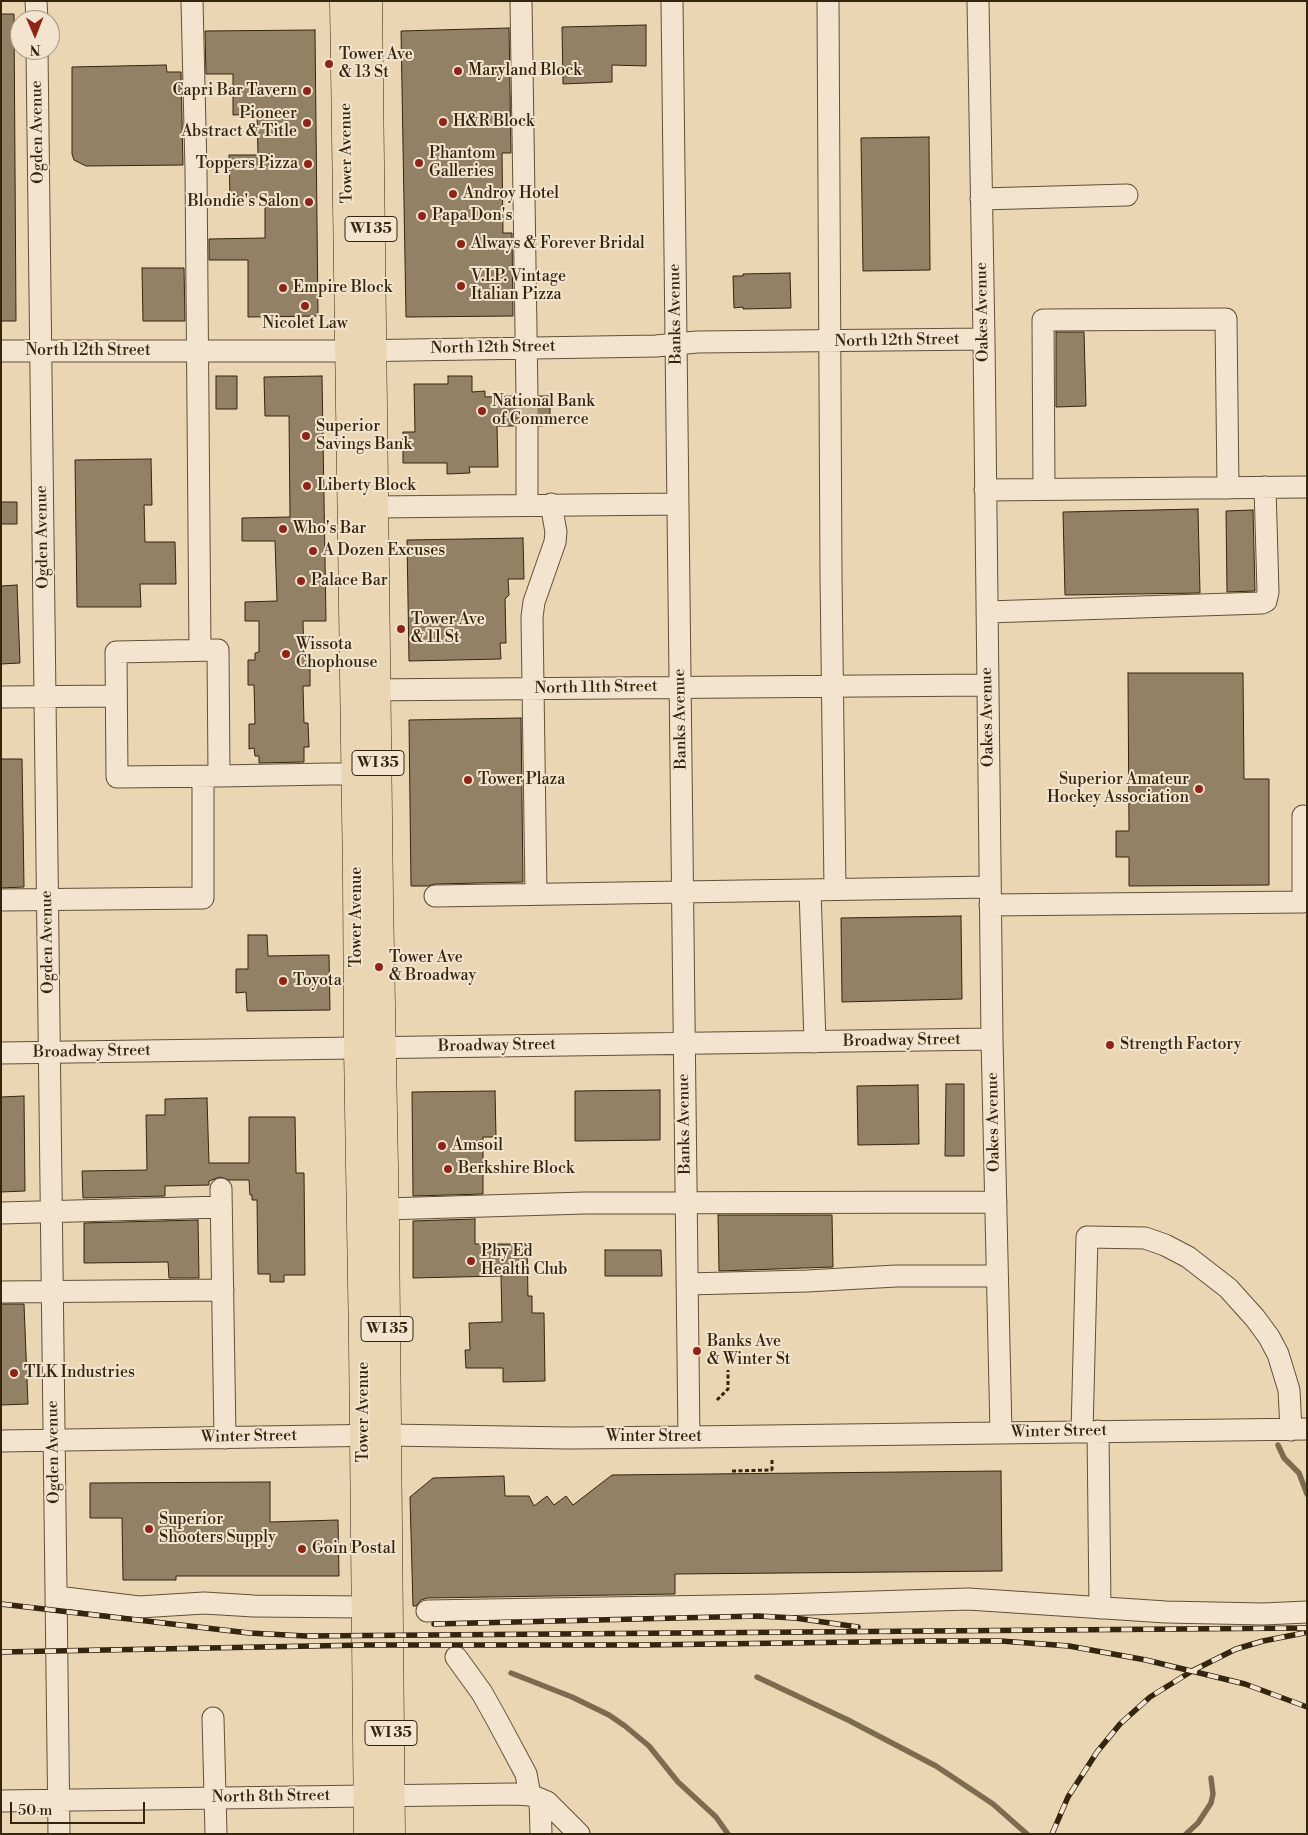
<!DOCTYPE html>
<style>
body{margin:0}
#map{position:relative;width:1308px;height:1835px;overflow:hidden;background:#ebd6b4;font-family:"Libre Bodoni",serif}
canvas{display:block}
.frame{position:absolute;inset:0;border:2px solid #34250f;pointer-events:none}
.north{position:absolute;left:10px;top:10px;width:50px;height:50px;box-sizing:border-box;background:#f2e4ce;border:1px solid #a69882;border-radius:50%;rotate:179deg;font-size:14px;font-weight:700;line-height:20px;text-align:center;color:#34250f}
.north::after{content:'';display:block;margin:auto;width:18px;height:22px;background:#8f2418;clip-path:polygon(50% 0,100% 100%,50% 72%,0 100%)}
.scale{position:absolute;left:10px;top:1802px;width:135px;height:22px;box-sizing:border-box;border:2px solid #34250f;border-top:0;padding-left:6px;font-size:15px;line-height:18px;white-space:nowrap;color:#34250f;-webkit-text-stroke:4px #f2e4ce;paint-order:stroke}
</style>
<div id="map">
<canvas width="1308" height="1835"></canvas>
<div class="frame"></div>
<div class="north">N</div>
<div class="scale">50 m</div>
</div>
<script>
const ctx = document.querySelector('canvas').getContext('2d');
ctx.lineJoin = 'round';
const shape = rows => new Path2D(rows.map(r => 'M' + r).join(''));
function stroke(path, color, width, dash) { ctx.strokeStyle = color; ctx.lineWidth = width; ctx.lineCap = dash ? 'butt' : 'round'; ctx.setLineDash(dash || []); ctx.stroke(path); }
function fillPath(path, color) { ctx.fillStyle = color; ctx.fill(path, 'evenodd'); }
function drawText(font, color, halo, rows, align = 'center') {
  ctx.font = font + ' "Libre Bodoni",serif'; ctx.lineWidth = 4; ctx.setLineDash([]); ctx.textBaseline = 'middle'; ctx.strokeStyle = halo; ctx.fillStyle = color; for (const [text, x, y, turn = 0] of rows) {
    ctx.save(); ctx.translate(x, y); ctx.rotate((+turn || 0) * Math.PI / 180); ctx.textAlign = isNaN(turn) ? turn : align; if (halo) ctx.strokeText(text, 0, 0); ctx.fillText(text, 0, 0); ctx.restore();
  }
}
stroke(shape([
 [1278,1445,1284,1458,1299,1473,1307,1494],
 [511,1673,572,1697,609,1715,625,1726,649,1746,678,1782,716,1817,728,1834],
 [757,1677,848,1720,936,1766,993,1804,1027,1834],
 [1186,1834,1198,1823,1211,1803,1213,1794,1211,1778]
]), '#7d6b50', 5.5);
const building = shape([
 [1,14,14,14,16,321,1,321,1,14],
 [646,25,646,66,612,65,612,82,563,84,562,27,646,25],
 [509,28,511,153,502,153,503,233,512,233,513,316,406,317,401,31,509,28],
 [315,30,318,316,248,317,248,260,209,260,209,239,265,238,265,197,230,197,229,155,258,155,257,114,233,115,233,74,206,74,205,31,315,30],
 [166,65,167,72,181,72,183,165,86,166,74,160,72,154,72,67,166,65],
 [929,137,930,270,863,271,861,138,929,137],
 [142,268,184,268,185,321,143,321,142,268],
 [790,273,791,308,743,309,743,307,734,308,733,276,743,276,743,274,790,273],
 [1056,332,1084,332,1086,406,1056,407,1056,332],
 [216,376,237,376,237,409,216,409,216,376],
 [322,376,326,621,303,621,304,658,310,658,310,686,303,686,304,723,308,723,309,747,304,747,304,762,259,763,259,756,255,756,254,748,249,749,249,724,255,724,254,685,248,685,248,660,255,660,255,653,259,652,259,621,245,621,245,602,277,601,275,541,242,541,242,518,290,517,289,416,265,416,264,377,322,376],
 [448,376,472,376,472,392,485,391,485,397,515,396,517,403,521,407,527,408,534,406,538,402,539,396,550,396,550,425,539,426,538,420,534,415,527,414,521,415,516,419,514,426,497,426,498,467,469,467,470,473,447,474,447,463,403,463,403,432,415,432,414,384,448,384,448,376],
 [151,459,152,505,144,505,145,542,175,542,176,584,140,584,141,607,77,607,75,460,151,459],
 [1,502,17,502,17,524,1,524,1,502],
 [1198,509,1200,593,1065,595,1063,512,1198,509],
 [1253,510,1255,591,1227,592,1226,511,1253,510],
 [523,538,524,579,508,579,509,595,505,599,506,643,500,643,501,659,409,661,407,540,523,538],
 [17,585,20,663,1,664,1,586,17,585],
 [1128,673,1243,673,1244,779,1269,779,1269,885,1129,886,1129,857,1116,857,1116,831,1129,831,1128,673],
 [521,718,523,882,435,884,428,886,411,886,409,720,521,718],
 [1,759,22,759,24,887,1,888,1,759],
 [961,916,962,999,842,1002,841,918,961,916],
 [248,935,267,935,268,956,329,955,330,1010,247,1011,246,992,236,993,236,969,248,969,248,935],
 [946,1084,964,1084,964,1156,945,1156,946,1084],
 [918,1085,919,1144,858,1145,857,1086,918,1085],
 [660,1090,660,1140,575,1141,575,1091,660,1090],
 [495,1091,496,1137,483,1137,483,1194,413,1196,412,1092,495,1091],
 [24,1096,25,1191,1,1192,1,1097,24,1096],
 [207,1098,209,1163,249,1163,249,1117,295,1117,296,1173,304,1173,305,1275,284,1275,284,1282,270,1282,270,1274,258,1274,257,1200,252,1200,252,1195,250,1195,249,1180,229,1180,220,1177,209,1181,209,1185,165,1186,165,1196,83,1198,82,1171,147,1170,146,1115,165,1115,165,1099,207,1098],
 [718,1215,832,1215,833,1267,719,1271,718,1215],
 [475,1219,475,1244,527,1244,528,1296,532,1296,532,1313,544,1313,545,1381,503,1382,503,1368,466,1368,465,1350,470,1350,469,1323,502,1322,501,1276,413,1278,413,1221,475,1219],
 [198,1220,199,1278,169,1278,168,1262,84,1263,84,1223,198,1220],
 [605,1250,661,1250,662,1276,605,1276,605,1250],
 [1,1304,24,1304,28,1404,1,1405,1,1304],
 [1001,1471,1002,1571,675,1574,675,1594,427,1598,421,1600,416,1606,413,1606,410,1497,433,1478,504,1476,505,1496,529,1496,534,1506,547,1496,554,1505,566,1496,573,1505,612,1475,1001,1471],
 [270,1482,270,1522,338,1520,339,1576,176,1576,176,1580,123,1580,122,1518,90,1518,90,1483,270,1482]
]);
fillPath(building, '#938165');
stroke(building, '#34250f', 1);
stroke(shape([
 [527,396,527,426]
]), '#c6b393', 21, [21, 11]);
const minor = shape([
 [36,1,37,20],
 [192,1,196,170,200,650],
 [521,1,527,396],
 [672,1,689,1437],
 [828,1,831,575,835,889],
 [978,1,984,339,992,1039,1001,1432],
 [37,50,59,1834],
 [981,199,1127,195],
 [1,351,350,351,656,346,697,342,984,339],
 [527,426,527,505],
 [1044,489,1043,320,1226,319,1228,488],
 [985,490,1307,487],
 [375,507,678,504],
 [987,612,1262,603,1266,601,1268,592,1265,487],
 [363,690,987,685],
 [1,697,116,696],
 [219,776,218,650,116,652,117,777,219,776,330,774,356,774],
 [810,890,815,1042],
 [536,894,532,617,534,602,555,542,556,532,551,504],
 [435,896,990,887],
 [1,900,203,898,203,787],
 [990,905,1303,902,1303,816],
 [1,1053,992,1039],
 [221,1189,225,1438],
 [385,1209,585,1203,996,1202],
 [1,1213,221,1207],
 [687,1284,807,1281,896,1276,997,1276],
 [1,1292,223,1290],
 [1098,1431,1100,1608],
 [1082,1432,1087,1237,1145,1238,1165,1245,1188,1257,1228,1288,1255,1318,1269,1337,1278,1354,1289,1390,1291,1430],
 [1,1441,388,1435,568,1438,689,1437,1307,1429],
 [57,1597,139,1607,204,1603,254,1606,365,1607],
 [427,1611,779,1605,968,1599,1166,1612,1263,1614,1307,1612],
 [456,1657,482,1693,496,1718,526,1774,530,1795],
 [213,1718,216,1834],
 [540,1799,541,1834],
 [1,1801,514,1794,530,1795,547,1802,579,1834]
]);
const major = shape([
 [344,1,357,876,358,1048,363,1341,368,1834],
 [368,1,379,897,385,1222,391,1834]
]);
stroke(minor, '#625138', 23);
stroke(major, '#34250f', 29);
stroke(shape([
 [717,1400,728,1389,728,1370],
 [772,1460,772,1473],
 [732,1471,772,1470]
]), '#34250f', 3, [4, 2.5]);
stroke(minor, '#f2e4ce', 21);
stroke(major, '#ebd6b4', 28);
const rail = shape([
 [1,1604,249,1633,306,1636,1307,1628],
 [434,1624,758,1616,795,1618,858,1627],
 [1,1652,365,1645,645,1645,930,1641,1001,1641,1069,1646,1146,1660,1245,1684,1307,1707],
 [1052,1834,1068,1797,1097,1752,1120,1724,1150,1697,1192,1671,1236,1649,1263,1641,1304,1633]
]);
stroke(rail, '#34250f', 5.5);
stroke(rail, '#f2e4ce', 4, [11]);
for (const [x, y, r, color] of [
 [329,64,5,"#8f2418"],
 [458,71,5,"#8f2418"],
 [307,91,5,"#8f2418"],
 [443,122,5,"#8f2418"],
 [307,123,5,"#8f2418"],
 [419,163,5,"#8f2418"],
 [308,164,5,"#8f2418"],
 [453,194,5,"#8f2418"],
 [309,202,5,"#8f2418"],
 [422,216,5,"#8f2418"],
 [461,244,5,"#8f2418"],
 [461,286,5,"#8f2418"],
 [283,288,5,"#8f2418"],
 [305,306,5,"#8f2418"],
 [482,411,5,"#8f2418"],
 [306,436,5,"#8f2418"],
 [307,486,5,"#8f2418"],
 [283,529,5,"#8f2418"],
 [313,551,5,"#8f2418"],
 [301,581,5,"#8f2418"],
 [401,629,5,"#8f2418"],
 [286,654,5,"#8f2418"],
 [468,780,5,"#8f2418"],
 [1199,789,5,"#8f2418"],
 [379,967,5,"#8f2418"],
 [283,981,5,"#8f2418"],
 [1110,1045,5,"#8f2418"],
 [442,1146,5,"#8f2418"],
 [448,1169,5,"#8f2418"],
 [471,1261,5,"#8f2418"],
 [697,1351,5,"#8f2418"],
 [14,1373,5,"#8f2418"],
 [149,1529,5,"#8f2418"],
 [302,1549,5,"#8f2418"]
]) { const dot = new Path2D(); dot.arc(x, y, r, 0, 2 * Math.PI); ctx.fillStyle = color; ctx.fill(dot); stroke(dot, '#f2e4ce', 2); }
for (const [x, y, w] of [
 [371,229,52],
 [378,763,52],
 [387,1329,52],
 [391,1733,52]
]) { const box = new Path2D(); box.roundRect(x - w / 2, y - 12.5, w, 25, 4); ctx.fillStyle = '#f2e4ce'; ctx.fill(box); stroke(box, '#34250f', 1); }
drawText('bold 15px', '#34250f', null, [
 ["WI 35",371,229],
 ["WI 35",378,763],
 ["WI 35",387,1329],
 ["WI 35",391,1733]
]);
drawText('16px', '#34250f', '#f2e4ce', [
 ["Tower Ave",339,55],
 ["& 13 St",339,73],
 ["Maryland Block",468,71],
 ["Capri Bar Tavern",297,91,"right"],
 ["Pioneer",297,114,"right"],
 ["Abstract & Title",297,132,"right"],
 ["H&R Block",453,122],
 ["Phantom",429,154],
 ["Galleries",429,172],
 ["Toppers Pizza",298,164,"right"],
 ["Androy Hotel",463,194],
 ["Blondie's Salon",299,202,"right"],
 ["Papa Don's",432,216],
 ["Always & Forever Bridal",471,244],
 ["V.I.P. Vintage",471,277],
 ["Italian Pizza",471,295],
 ["Empire Block",293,288],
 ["Nicolet Law",305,324,"center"],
 ["National Bank",492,402],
 ["of Commerce",492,420],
 ["Superior",316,427],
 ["Savings Bank",316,445],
 ["Liberty Block",317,486],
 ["Who's Bar",293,529],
 ["A Dozen Excuses",323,551],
 ["Palace Bar",311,581],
 ["Tower Ave",411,620],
 ["& 11 St",411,638],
 ["Wissota",296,645],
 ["Chophouse",296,663],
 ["Tower Plaza",478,780],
 ["Superior Amateur",1189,780,"right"],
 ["Hockey Association",1189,798,"right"],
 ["Tower Ave",389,958],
 ["& Broadway",389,976],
 ["Toyota",293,981],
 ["Strength Factory",1120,1045],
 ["Amsoil",452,1146],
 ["Berkshire Block",458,1169],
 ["Phy Ed",481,1252],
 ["Health Club",481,1270],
 ["Banks Ave",707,1342],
 ["& Winter St",707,1360],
 ["TLK Industries",24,1373],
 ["Superior",159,1520],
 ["Shooters Supply",159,1538],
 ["Goin Postal",312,1549]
], 'left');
drawText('16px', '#34250f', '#f2e4ce', [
 ["Ogden Avenue",38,132,-91],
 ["Tower Avenue",347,153,-91],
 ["Oakes Avenue",983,312,-91],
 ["Banks Avenue",676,314,-91],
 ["North 12th Street",897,341,-1],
 ["North 12th Street",493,348,-1],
 ["North 12th Street",88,351],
 ["Ogden Avenue",43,537,-91],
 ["North 11th Street",596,688,-1],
 ["Oakes Avenue",988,717,-91],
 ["Banks Avenue",681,719,-91],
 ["Tower Avenue",357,917,-90],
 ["Ogden Avenue",48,942,-91],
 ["Broadway Street",902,1041,-1],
 ["Broadway Street",497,1046,-1],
 ["Broadway Street",92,1052,-1],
 ["Oakes Avenue",994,1122,-91],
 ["Banks Avenue",685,1124,-91],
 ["Tower Avenue",364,1412,-90],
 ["Winter Street",1059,1432,-1],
 ["Winter Street",249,1437,-1],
 ["Winter Street",654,1437],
 ["Ogden Avenue",54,1452,-91],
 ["North 8th Street",271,1797,-1]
]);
</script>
